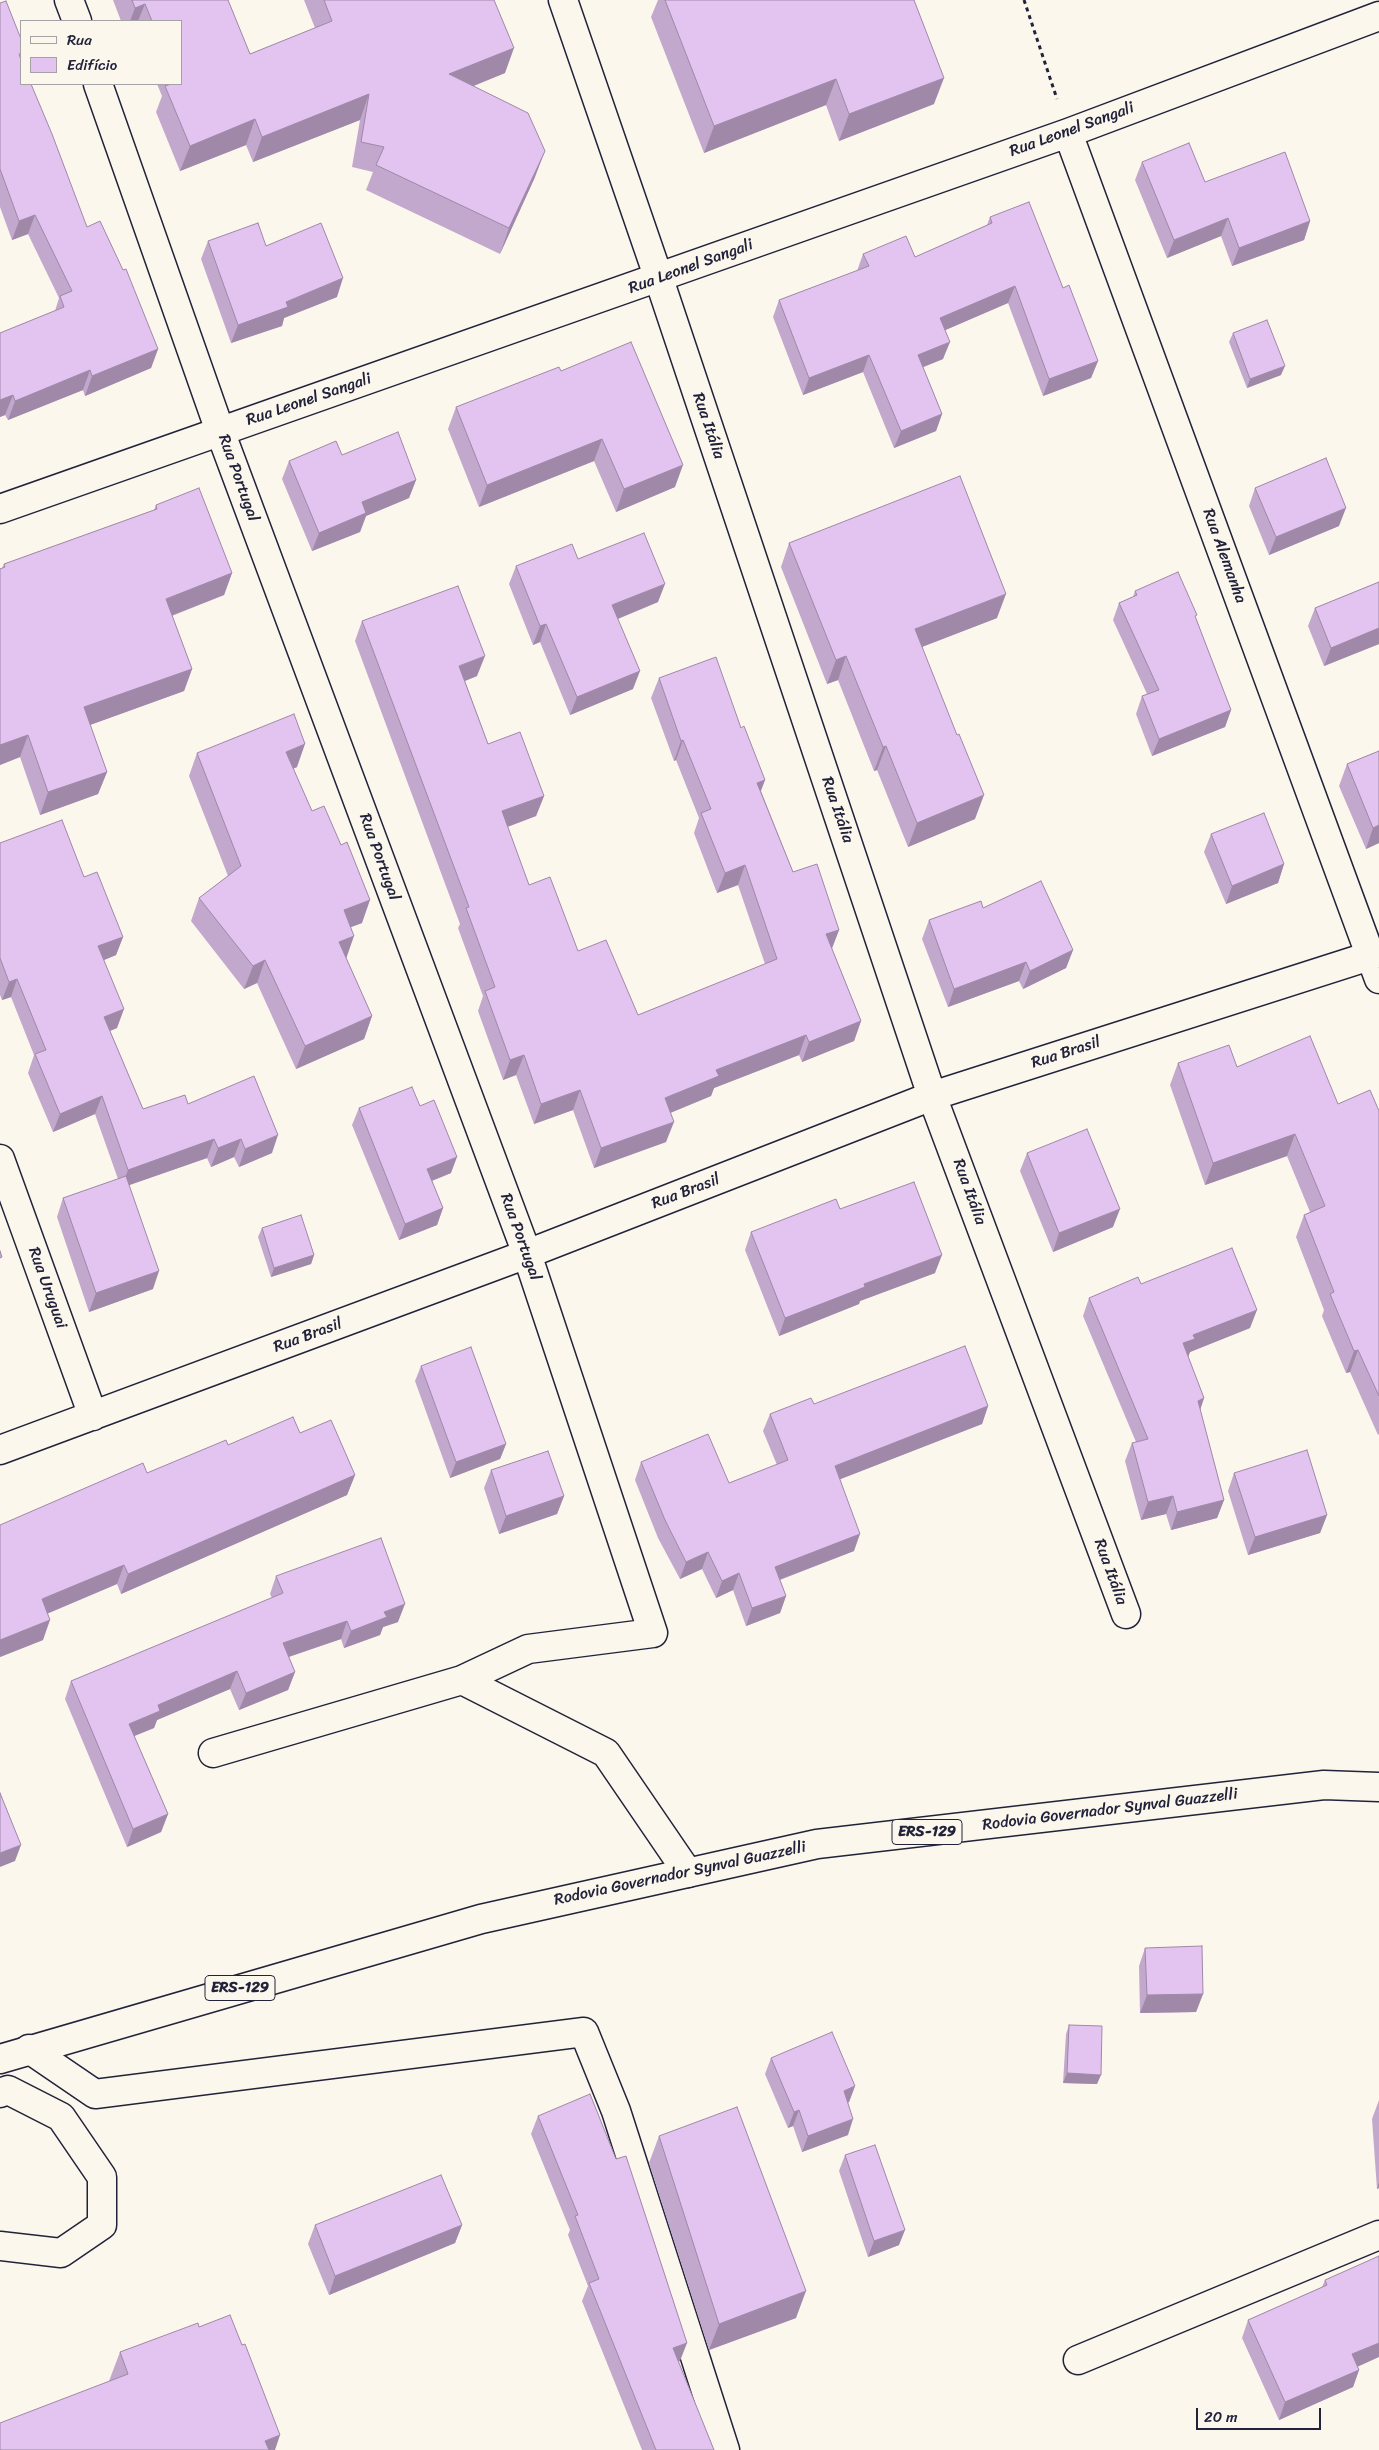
<!DOCTYPE html>
<meta charset="utf-8">
<style>
body{margin:0}
#map{position:relative;width:1379px;height:2450px;overflow:hidden;background:#fbf7ec;font-family:Sriracha,sans-serif}
canvas{display:block}
.legend{position:absolute;left:20px;top:20px;width:162px;height:65px;box-sizing:border-box;background:#fbf7ec;border:1px solid #a4a2a5;margin:0;padding:6px 9px;list-style:none;font-size:15px;color:#22223b}
.legend li{display:flex;align-items:center;gap:10px;height:25px}
.legend b{width:25px;border:1px solid #a4a2a5}
.scale{position:absolute;left:1196px;top:2408px;width:125px;height:22px;box-sizing:border-box;border:2px solid #22223b;border-top:0;padding-left:6px;font-size:15px;line-height:18px;white-space:nowrap;color:#22223b;-webkit-text-stroke:4px #fbf7ec;paint-order:stroke}
</style>
<div id="map">
<canvas width="1379" height="2450"></canvas>
<ul class="legend">
<li><b style="height:6px;background:#fbf7ec"></b>Rua</li>
<li><b style="height:14px;background:#e3c3f0"></b>Edifício</li>
</ul>
<div class="scale">20 m</div>
</div>
<script>
const ctx = document.querySelector('canvas').getContext('2d');
ctx.lineJoin = 'round';
const shape = rows => new Path2D(rows.map(r => 'M' + r).join(''));
function stroke(path, color, width, dash) { ctx.strokeStyle = color; ctx.lineWidth = width; ctx.lineCap = dash ? 'butt' : 'round'; ctx.setLineDash(dash || []); ctx.stroke(path); }
function fillPath(path, color) { ctx.fillStyle = color; ctx.fill(path, 'evenodd'); }
function drawText(font, color, halo, rows, align = 'center') {
  ctx.font = font + ' Sriracha,sans-serif'; ctx.lineWidth = 5; ctx.setLineDash([]); ctx.textBaseline = 'middle'; ctx.strokeStyle = halo; ctx.fillStyle = color; for (const [text, x, y, turn = 0] of rows) {
    ctx.save(); ctx.translate(x, y); ctx.rotate((+turn || 0) * Math.PI / 180); ctx.textAlign = isNaN(turn) ? turn : align; if (halo) ctx.strokeText(text, 0, 0); ctx.fillText(text, 0, 0); ctx.restore();
  }
}
const minor = shape([
 [69,0,77,21],
 [563,0,659,279,932,1096,1126,1614],
 [98,84,220,431,527,1254,653,1633,528,1649,462,1680,213,1753],
 [1068,133,1379,979],
 [0,509,1068,133,1379,16],
 [0,1159,93,1416],
 [0,1450,527,1254,932,1096,1379,953],
 [462,1680,606,1753,688,1873],
 [29,2049,95,2094,584,2032,616,2111,725,2450],
 [0,2093,8,2090,61,2117,102,2177,102,2225,61,2253,0,2246],
 [1078,2360,1379,2235]
]);
const major = shape([
 [0,2059,481,1919,817,1844,1324,1785,1379,1787]
]);
stroke(minor, '#22223b', 31);
stroke(major, '#22223b', 31);
stroke(shape([
 [1024,0,1057,99]
]), '#22223b', 3, [4, 4]);
stroke(minor, '#fbf7ec', 28);
stroke(major, '#fbf7ec', 28);
fillPath(shape([
 [113,0,228,0,250,54,315,28,304,0,494,0,505,73,474,86,535,177,500,254,366,190,373,172,352,167,360,120,253,162,246,145,180,171,156,112,162,96,157,84,181,84,181,21,121,21],
 [658,0,914,0,934,104,839,141,826,105,704,153,651,17],
 [0,3,21,84,87,227,158,349,151,368,85,396,83,390,8,420,5,415,0,417,0,333,55,311,59,298,28,234,12,240,0,207],
 [1142,162,1205,182,1310,221,1304,240,1232,266,1221,236,1167,258,1135,180],
 [990,217,1063,288,1098,361,1091,378,1043,396,1008,303,945,330,943,359,923,367,942,414,936,431,894,448,863,372,803,395,773,317,779,300,857,271,863,254,915,257,987,225],
 [208,241,266,246,337,297,284,318,282,326,231,343,201,259],
 [1233,333,1281,375,1247,388,1229,342],
 [561,371,675,487,616,512,594,461,479,507,448,429,456,407],
 [342,455,416,480,409,498,366,516,360,532,312,551,282,479,289,461],
 [1255,488,1339,526,1269,555,1249,506],
 [156,505,232,573,224,595,172,616,192,669,184,691,90,725,107,772,98,794,40,815,20,757,0,765,0,569,2,568,4,564,154,510],
 [789,543,997,618,922,647,975,819,908,847,877,770,874,771,838,680,827,684,781,567],
 [578,559,658,602,618,619,633,689,570,715,540,642,533,645,509,584,516,566],
 [1379,582,1379,644,1324,666,1308,626,1315,608],
 [1135,591,1196,619,1231,710,1225,727,1152,756,1136,714,1142,696,1147,694,1113,620,1119,603,1133,597],
 [362,621,477,676,465,681,488,744,544,796,536,816,507,827,529,885,578,951,638,1015,765,964,738,885,717,893,694,833,699,818,676,760,674,761,651,698,659,678,741,728,765,780,761,791,793,872,839,930,832,949,861,1021,854,1041,802,1062,799,1055,714,1088,711,1096,670,1113,666,1142,594,1168,573,1110,534,1124,516,1075,503,1080,478,1011,483,996,458,928,460,924,355,641],
 [1379,751,1379,843,1366,849,1339,786,1347,764],
 [197,753,297,767,293,769,362,923,351,927,346,958,372,1016,364,1039,296,1069,257,983,244,989,191,921,199,898,228,876,189,776],
 [1211,834,1284,864,1278,883,1226,904,1204,852],
 [0,843,84,877,123,937,116,955,104,960,117,1028,110,1031,143,1109,188,1104,272,1153,239,1167,234,1157,211,1167,207,1158,129,1185,153,1289,89,1312,57,1217,63,1198,118,1179,95,1114,53,1132,28,1073,34,1055,11,997,2,1000,0,995],
 [983,908,1073,950,1066,968,1023,989,1019,981,948,1007,922,939,929,920],
 [1178,1063,1237,1067,1338,1104,1379,1111,1379,1434,1378,1435,1350,1372,1346,1373,1322,1316,1324,1310,1296,1237,1304,1215,1310,1212,1287,1156,1205,1185,1170,1085],
 [420,1106,451,1173,432,1181,443,1208,437,1225,399,1240,352,1125,359,1108],
 [1027,1153,1113,1227,1053,1252,1020,1171],
 [840,1209,935,1273,860,1301,859,1304,779,1336,745,1250,751,1232],
 [262,1228,314,1255,311,1264,271,1277,258,1237],
 [1141,1284,1250,1328,1190,1352,1188,1357,1204,1398,1200,1410,1224,1500,1217,1518,1171,1530,1166,1514,1141,1520,1125,1461,1132,1443,1136,1442,1083,1316,1089,1298],
 [421,1366,506,1444,500,1459,450,1478,415,1381],
 [814,1404,988,1406,982,1424,840,1479,854,1551,780,1580,786,1596,780,1613,746,1626,733,1590,716,1598,702,1569,680,1579,658,1538,635,1480,641,1462,729,1483,777,1465,763,1431,770,1414],
 [300,1433,355,1475,347,1495,121,1594,117,1584,47,1614,43,1640,0,1657,147,1473,228,1445],
 [491,1470,564,1496,557,1514,499,1534,484,1488],
 [1234,1473,1327,1515,1320,1533,1248,1555,1228,1491],
 [276,1576,398,1622,383,1627,380,1635,344,1648,341,1639,289,1657,295,1672,288,1690,239,1710,230,1689,157,1720,154,1728,134,1736,168,1814,161,1832,127,1847,65,1699,71,1681,272,1598,270,1594],
 [1145,1948,1203,1994,1196,2012,1140,2013,1139,1966],
 [1069,2025,1097,2084,1063,2083,1066,2034],
 [771,2058,855,2086,849,2102,848,2103,848,2135,802,2152,793,2126,788,2128,765,2074],
 [1379,2100,1379,2188,1377,2189,1372,2119],
 [538,2116,680,2361,678,2362,714,2450,642,2450,582,2301,588,2286,568,2235,570,2230,531,2134],
 [659,2136,796,2318,709,2350,649,2163],
 [845,2155,899,2245,868,2257,839,2171],
 [315,2225,462,2225,455,2243,329,2295,308,2244],
 [1325,2280,1359,2370,1353,2387,1279,2420,1242,2338,1248,2320,1322,2287],
 [199,2327,275,2450,109,2381,120,2352]
]), '#c3a8ce');
fillPath(shape([
 [145,4,138,21,130,21,135,8],
 [514,48,505,73,440,99,449,74],
 [944,78,934,104,839,141,849,114],
 [836,79,826,105,704,153,714,126],
 [369,94,360,120,253,162,262,137],
 [255,119,246,145,180,171,190,146],
 [545,151,535,177,500,254,509,228],
 [35,215,28,234,12,240,19,221],
 [1228,218,1221,236,1167,258,1174,240],
 [1310,221,1304,240,1232,266,1239,248],
 [343,278,337,297,284,318,282,326,231,343,238,325,286,302],
 [1015,286,1008,303,934,335,940,318],
 [950,342,943,359,911,372,918,355],
 [158,349,151,368,85,396,92,376],
 [869,355,863,372,803,395,809,378],
 [1098,361,1091,378,1043,396,1049,379],
 [1285,366,1281,375,1247,388,1250,379],
 [90,370,83,390,8,420,15,401],
 [13,395,5,415,0,417,0,400],
 [942,414,936,431,894,448,901,431],
 [602,439,594,461,479,507,487,485],
 [683,465,675,487,616,512,624,489],
 [416,480,409,498,366,516,360,532,312,551,319,533,362,502],
 [1346,508,1339,526,1269,555,1276,537],
 [232,573,224,595,157,621,166,599],
 [665,584,658,602,605,624,612,605],
 [1006,594,997,618,906,653,915,629],
 [546,624,540,642,533,645,540,626],
 [1379,628,1379,644,1324,666,1331,648],
 [485,656,477,676,452,686,459,666],
 [846,656,838,680,827,684,836,660],
 [192,669,184,691,76,730,84,707],
 [640,671,633,689,570,715,577,697],
 [1231,710,1225,727,1152,756,1159,739],
 [28,735,20,757,0,765,0,745],
 [683,740,676,760,674,761,681,741],
 [305,744,297,767,278,775,286,752],
 [886,746,877,770,874,771,883,747],
 [107,772,98,794,40,815,48,792],
 [765,780,757,800,757,783],
 [984,795,975,819,908,847,917,823],
 [544,796,536,816,494,832,502,811],
 [1379,825,1379,843,1366,849,1373,828],
 [1284,864,1278,883,1226,904,1232,886],
 [745,865,738,885,717,893,725,873],
 [370,900,362,923,335,933,344,910],
 [839,930,831,950,826,934],
 [354,936,346,959,339,942],
 [123,937,116,955,92,965,98,946],
 [1073,950,1066,968,1023,989,1030,971],
 [265,960,257,983,244,989,253,966],
 [1026,962,1019,981,948,1007,954,989],
 [17,979,11,997,2,1000,9,982],
 [124,1009,117,1028,97,1036,104,1017],
 [372,1016,364,1039,296,1069,305,1046],
 [861,1021,854,1041,802,1062,809,1042],
 [806,1035,799,1055,714,1088,711,1096,658,1118,665,1098,716,1070],
 [524,1055,516,1075,503,1080,510,1060],
 [580,1090,573,1110,534,1124,541,1104],
 [102,1096,95,1114,53,1132,60,1114],
 [674,1122,666,1142,594,1168,601,1148],
 [1295,1134,1287,1156,1205,1185,1213,1163],
 [278,1135,272,1153,239,1167,245,1149],
 [214,1139,207,1158,121,1188,128,1170],
 [241,1139,234,1157,211,1167,218,1148],
 [457,1157,451,1173,421,1185,427,1169],
 [443,1208,437,1225,399,1240,405,1224],
 [1120,1209,1113,1227,1053,1252,1059,1233],
 [314,1255,311,1264,271,1277,274,1268],
 [942,1255,935,1273,860,1301,859,1304,779,1336,785,1318,864,1284],
 [159,1271,153,1289,89,1312,96,1293],
 [1257,1310,1250,1328,1190,1352,1188,1357,1183,1343,1193,1335],
 [1358,1350,1350,1372,1346,1373,1354,1351],
 [1204,1398,1198,1416,1198,1401],
 [988,1406,982,1424,828,1484,835,1466],
 [506,1444,500,1459,450,1478,456,1462],
 [355,1475,347,1495,121,1594,128,1574],
 [564,1496,557,1514,499,1534,506,1516],
 [1173,1496,1166,1514,1141,1520,1148,1502],
 [1224,1500,1217,1518,1171,1530,1177,1512],
 [1327,1515,1320,1533,1248,1555,1255,1537],
 [860,1534,854,1551,768,1584,775,1567],
 [708,1552,702,1569,680,1579,686,1562],
 [124,1565,117,1584,34,1619,42,1599],
 [739,1573,733,1590,716,1598,722,1581],
 [786,1596,780,1613,746,1626,752,1608],
 [405,1604,398,1622,383,1627,380,1635,344,1648,351,1631,384,1612],
 [50,1620,43,1640,0,1657,0,1640],
 [347,1621,341,1639,276,1661,283,1643],
 [237,1671,230,1689,157,1720,154,1728,122,1741,129,1724,158,1705],
 [295,1672,288,1690,239,1710,246,1693],
 [168,1814,161,1832,127,1847,133,1829],
 [21,1845,15,1861,0,1867,0,1853],
 [1203,1994,1196,2012,1140,2013,1147,1995],
 [1067,2073,1101,2075,1097,2084,1063,2083],
 [855,2086,849,2102,838,2107,844,2091],
 [799,2110,793,2126,788,2128,794,2112],
 [853,2119,848,2135,802,2152,808,2136],
 [1379,2182,1379,2188,1377,2189],
 [462,2225,455,2243,329,2295,335,2276],
 [905,2230,899,2245,868,2257,874,2241],
 [806,2291,796,2318,709,2350,719,2324],
 [687,2343,680,2361,666,2366,673,2348],
 [1379,2343,1379,2357,1346,2372,1352,2354],
 [1359,2370,1353,2387,1279,2420,1285,2402],
 [280,2435,275,2450,262,2450,265,2441]
]), '#9f88a8');
const building = shape([
 [132,0,228,0,250,54,332,21,324,0,494,0,514,48,449,74,528,113,545,151,509,228,376,165,384,147,361,142,369,94,262,137,255,119,190,146,165,86,171,84,181,84,181,21,152,21,145,4,135,8,132,0],
 [665,0,914,0,944,78,849,114,836,79,714,126,665,0],
 [6,1,21,39,21,53,19,54,21,60,21,84,31,84,52,134,87,227,100,221,123,270,126,269,158,349,92,376,90,370,15,401,13,395,0,400,0,333,64,307,60,296,72,291,35,215,19,221,0,169,0,3,6,1],
 [1189,143,1205,182,1285,152,1310,221,1239,248,1228,218,1174,240,1142,162,1189,143],
 [1029,202,1063,288,1069,285,1098,361,1049,379,1015,286,940,318,950,342,918,355,942,414,901,431,869,355,809,378,779,300,869,266,863,254,906,236,915,257,992,223,990,217,1029,202],
 [258,223,266,246,321,223,343,278,286,302,288,307,238,325,208,241,258,223],
 [1267,320,1285,366,1250,379,1233,333,1267,320],
 [631,342,683,465,624,489,602,439,487,485,456,407,559,367,561,371,631,342],
 [398,432,416,480,362,502,366,513,319,533,289,461,336,441,342,455,398,432],
 [1326,458,1346,508,1276,537,1255,488,1326,458],
 [960,476,1006,594,915,629,957,735,959,734,984,795,917,823,886,746,883,747,846,656,836,660,789,543,960,476],
 [199,488,232,573,166,599,192,669,84,707,107,772,48,792,28,735,0,745,0,569,5,567,4,564,157,509,156,505,199,488],
 [644,533,665,584,612,605,640,671,577,697,546,624,540,626,516,566,572,544,578,559,644,533],
 [1178,572,1197,615,1195,616,1231,710,1159,739,1142,696,1159,690,1119,603,1137,595,1135,591,1178,572],
 [1379,582,1379,628,1331,648,1315,608,1379,582],
 [458,586,485,656,459,666,488,744,520,732,544,796,502,811,529,885,550,877,578,951,606,940,638,1015,777,959,745,865,725,873,701,813,711,809,683,740,681,741,659,678,716,657,741,728,744,726,765,780,757,783,793,872,817,864,839,930,826,934,861,1021,809,1042,806,1035,716,1070,719,1076,665,1098,674,1122,601,1148,580,1090,541,1104,524,1055,510,1060,485,991,495,987,466,908,469,907,362,621,458,586],
 [294,714,305,744,286,752,312,811,324,806,341,845,347,842,370,900,344,910,354,936,339,942,372,1016,305,1046,265,960,253,966,199,898,241,866,197,753,294,714],
 [1379,751,1379,825,1373,828,1347,764,1379,751],
 [1264,813,1284,864,1232,886,1211,834,1264,813],
 [62,820,84,877,97,872,123,937,98,946,124,1009,104,1017,143,1109,185,1095,188,1104,254,1076,278,1135,245,1149,241,1139,218,1148,214,1139,128,1170,102,1096,60,1114,35,1054,46,1050,17,979,9,982,0,958,0,843,62,820],
 [1041,881,1073,950,1030,971,1026,962,954,989,929,920,981,901,983,908,1041,881],
 [1310,1036,1338,1104,1370,1090,1379,1111,1379,1396,1358,1350,1354,1351,1330,1294,1334,1292,1304,1215,1325,1206,1295,1134,1213,1163,1178,1063,1229,1045,1237,1067,1310,1036],
 [412,1087,420,1106,434,1100,457,1157,427,1169,443,1208,405,1224,359,1108,412,1087],
 [1087,1129,1120,1209,1059,1233,1027,1153,1087,1129],
 [126,1176,159,1271,96,1293,63,1198,126,1176],
 [914,1182,942,1255,864,1284,865,1287,785,1318,751,1232,836,1199,840,1209,914,1182],
 [301,1215,314,1255,274,1268,262,1228,301,1215],
 [1232,1248,1257,1310,1193,1335,1195,1339,1183,1343,1204,1398,1198,1401,1224,1500,1177,1512,1173,1496,1148,1502,1132,1443,1148,1439,1089,1298,1138,1277,1141,1284,1232,1248],
 [0,1251,2,1257,0,1258,0,1251],
 [965,1346,988,1406,835,1466,860,1534,775,1567,786,1596,752,1608,739,1573,722,1581,708,1552,686,1562,665,1520,641,1462,708,1434,729,1483,788,1460,770,1414,811,1398,814,1404,965,1346],
 [471,1347,506,1444,456,1462,421,1366,471,1347],
 [293,1417,300,1433,331,1420,355,1475,128,1574,124,1565,42,1599,50,1620,0,1640,0,1525,143,1463,147,1473,226,1440,228,1445,293,1417],
 [1307,1450,1327,1515,1255,1537,1234,1473,1307,1450],
 [548,1451,564,1496,506,1516,491,1470,548,1451],
 [381,1538,405,1604,384,1612,387,1617,351,1631,347,1621,283,1643,295,1672,246,1693,237,1671,158,1705,160,1711,129,1724,168,1814,133,1829,71,1681,283,1593,276,1576,381,1538],
 [0,1793,21,1845,0,1853,0,1793],
 [1202,1946,1203,1994,1147,1995,1145,1948,1202,1946],
 [1069,2025,1102,2026,1101,2075,1067,2073,1069,2025],
 [832,2032,855,2086,844,2091,853,2119,808,2136,799,2110,794,2112,771,2058,832,2032],
 [590,2094,616,2159,626,2156,687,2343,673,2348,714,2450,656,2450,589,2283,599,2279,575,2216,578,2215,538,2116,590,2094],
 [737,2107,806,2291,719,2324,659,2136,737,2107],
 [875,2145,905,2230,874,2241,845,2155,875,2145],
 [441,2175,462,2225,335,2276,315,2225,441,2175],
 [1379,2256,1379,2343,1352,2354,1359,2370,1285,2402,1248,2320,1327,2285,1325,2280,1379,2256],
 [230,2315,242,2345,245,2344,280,2435,265,2441,269,2450,0,2450,0,2423,128,2374,120,2352,198,2323,199,2327,230,2315]
]);
fillPath(building, '#e3c3f0');
stroke(building, '#9f88a8', 1);
for (const [x, y, w] of [
 [927,1832,70],
 [240,1988,70]
]) { const box = new Path2D(); box.roundRect(x - w / 2, y - 12.5, w, 25, 4); ctx.fillStyle = '#fbf7ec'; ctx.fill(box); stroke(box, '#22223b', 1); }
drawText('bold 15px', '#22223b', null, [
 ["ERS-129",927,1832],
 ["ERS-129",240,1988]
]);
drawText('16px', '#22223b', '#fbf7ec', [
 ["Rua Leonel Sangali",1072,130,-20],
 ["Rua Leonel Sangali",691,267,-20],
 ["Rua Leonel Sangali",309,400,-19],
 ["Rua Itália",708,426,71],
 ["Rua Portugal",238,478,70],
 ["Rua Alemanha",1224,556,70],
 ["Rua Itália",837,810,71],
 ["Rua Portugal",379,857,70],
 ["Rua Brasil",1066,1053,-18],
 ["Rua Brasil",686,1192,-21],
 ["Rua Itália",969,1192,70],
 ["Rua Portugal",520,1237,70],
 ["Rua Uruguai",47,1288,70],
 ["Rua Brasil",308,1336,-20],
 ["Rua Itália",1110,1572,70],
 ["Rodovia Governador Synval Guazzelli",1110,1810,-7],
 ["Rodovia Governador Synval Guazzelli",680,1874,-12]
]);
</script>
